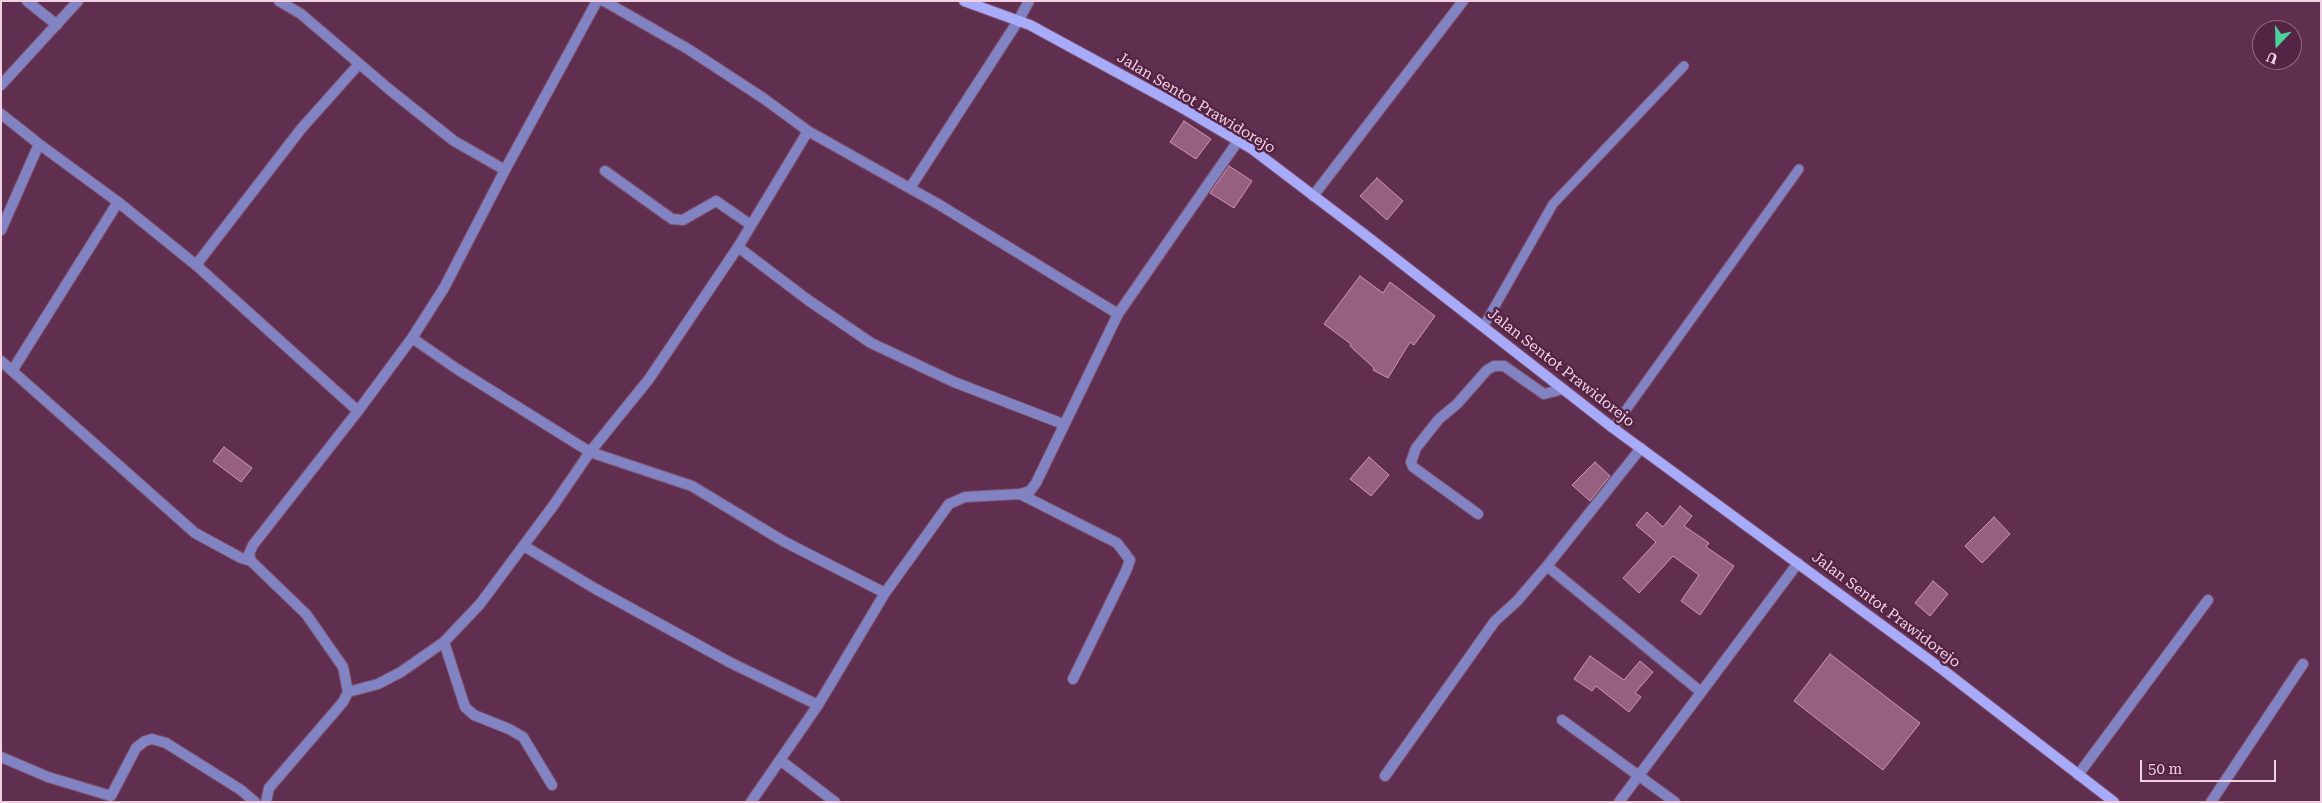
<!DOCTYPE html>
<style>
body{margin:0}
#map{position:relative;width:2322px;height:803px;overflow:hidden;background:#602f4f;font-family:"Roboto Serif",serif}
canvas{display:block}
.frame{position:absolute;inset:0;border:2px solid #f1d2e4;pointer-events:none}
.north{position:absolute;left:2252px;top:20px;width:50px;height:50px;box-sizing:border-box;background:#552444;border:1px solid #936a84;border-radius:50%;rotate:201deg;font-size:14px;font-weight:700;line-height:20px;text-align:center;color:#f1d2e4}
.north::after{content:'';display:block;margin:auto;width:18px;height:22px;background:#4ad49c;clip-path:polygon(50% 0,100% 100%,50% 72%,0 100%)}
.scale{position:absolute;left:2140px;top:760px;width:136px;height:22px;box-sizing:border-box;border:2px solid #f1d2e4;border-top:0;padding-left:6px;font-size:15px;line-height:18px;white-space:nowrap;color:#f1d2e4;-webkit-text-stroke:4px #552444;paint-order:stroke}
</style>
<div id="map">
<canvas width="2322" height="803"></canvas>
<div class="frame"></div>
<div class="north">U</div>
<div class="scale">50 m</div>
</div>
<script>
const ctx = document.querySelector('canvas').getContext('2d');
ctx.lineJoin = 'round';
function fillPath(path, color) { ctx.fillStyle = color; ctx.fill(path, 'evenodd'); }
const shape = rows => new Path2D(rows.map(r => 'M' + r).join(''));
function stroke(path, color, width, dash) { ctx.strokeStyle = color; ctx.lineWidth = width; ctx.lineCap = dash ? 'butt' : 'round'; ctx.setLineDash(dash || []); ctx.stroke(path); }
function drawText(font, color, halo, rows, align = 'center') {
  ctx.font = font + ' "Roboto Serif",serif'; ctx.lineWidth = 5; ctx.setLineDash([]); ctx.textBaseline = 'middle'; ctx.strokeStyle = halo; ctx.fillStyle = color; for (const [text, x, y, turn = 0] of rows) {
    ctx.save(); ctx.translate(x, y); ctx.rotate((+turn || 0) * Math.PI / 180); ctx.textAlign = isNaN(turn) ? turn : align; if (halo) ctx.strokeText(text, 0, 0); ctx.fillText(text, 0, 0); ctx.restore();
  }
}
const building = shape([
 [1184,121,1211,139,1196,159,1170,142,1184,121],
 [1229,166,1252,181,1234,208,1210,193,1229,166],
 [1377,178,1403,201,1387,220,1360,196,1377,178],
 [1360,276,1383,293,1390,282,1435,316,1414,345,1410,342,1388,378,1373,370,1374,368,1350,346,1351,344,1324,324,1360,276],
 [224,447,252,468,241,482,213,461,224,447],
 [1369,457,1389,475,1371,496,1350,479,1369,457],
 [1595,462,1610,476,1590,501,1572,485,1595,462],
 [1680,506,1692,516,1684,526,1709,543,1706,547,1734,566,1700,615,1681,601,1699,575,1673,556,1639,593,1623,578,1656,542,1636,525,1647,512,1663,527,1680,506],
 [1994,517,2010,534,1982,563,1965,546,1994,517],
 [1933,581,1948,594,1930,616,1915,603,1933,581],
 [1830,654,1920,723,1883,770,1794,701,1830,654],
 [1590,656,1624,680,1640,661,1653,672,1635,693,1641,697,1629,712,1596,686,1592,691,1574,679,1590,656]
]);
fillPath(building, '#966081');
stroke(building, '#d095b8', 1);
const service = shape([
 [1483,327,1553,204,1684,66],
 [1613,428,1799,169]
]);
const minor = shape([
 [27,1,57,25],
 [604,1,688,49,763,98,808,131],
 [1,85,78,1],
 [1,114,39,144,118,202,196,265,358,411],
 [505,170,597,1],
 [605,171,672,219,683,220,716,201,751,225],
 [910,188,1018,21,1029,1],
 [1313,196,1463,1],
 [1,230,39,144],
 [738,247,808,300,871,343,954,382,1063,424],
 [196,265,301,129,359,64],
 [412,338,457,369,590,452,692,486,783,541,885,593],
 [1,361,195,533,241,558,251,561],
 [12,371,118,202],
 [1020,494,1117,543,1130,560,1126,571,1073,679],
 [1478,514,1413,467,1411,462,1416,448,1439,419,1457,404,1487,370,1494,366,1504,366,1544,394,1563,389],
 [524,546,594,588,731,663,818,705],
 [1547,566,1701,692],
 [444,642,465,707,474,715,509,729,523,737,552,785],
 [348,692,378,684,401,672,444,642,480,604,553,506,590,452,649,379,738,247,808,131,938,204,1118,314],
 [1562,720,1675,802],
 [1,757,48,777,111,796,136,748,145,741,152,739,166,743,241,790,255,802],
 [780,760,835,802],
 [2078,775,2208,600],
 [1385,776,1495,621,1517,601,1547,566,1641,448],
 [266,802,269,788,343,702,348,692,343,667,306,614,251,561,249,554,253,545,358,411,412,338,444,288,505,170,454,141,390,90,301,14,279,1],
 [751,802,818,705,885,593,949,504,965,497,1020,494,1030,491,1036,483,1118,314,1238,141],
 [1619,802,1798,563],
 [2211,802,2303,664]
]);
const secondary = shape([
 [964,1,1030,25,1177,105,1252,149,1364,234,1613,428,1943,670,2114,802]
]);
stroke(service, '#7d506d', 11);
stroke(minor, '#7d506d', 12);
stroke(secondary, '#7d506d', 12);
stroke(service, '#8283c3', 9);
stroke(minor, '#8283c3', 10);
stroke(secondary, '#a8aafa', 10);
drawText('15px', '#f1d2e4', '#552444', [
 ["Jalan Sentot Prawidorejo",1196,103,31],
 ["Jalan Sentot Prawidorejo",1561,368,38],
 ["Jalan Sentot Prawidorejo",1886,610,37]
]);
</script>
